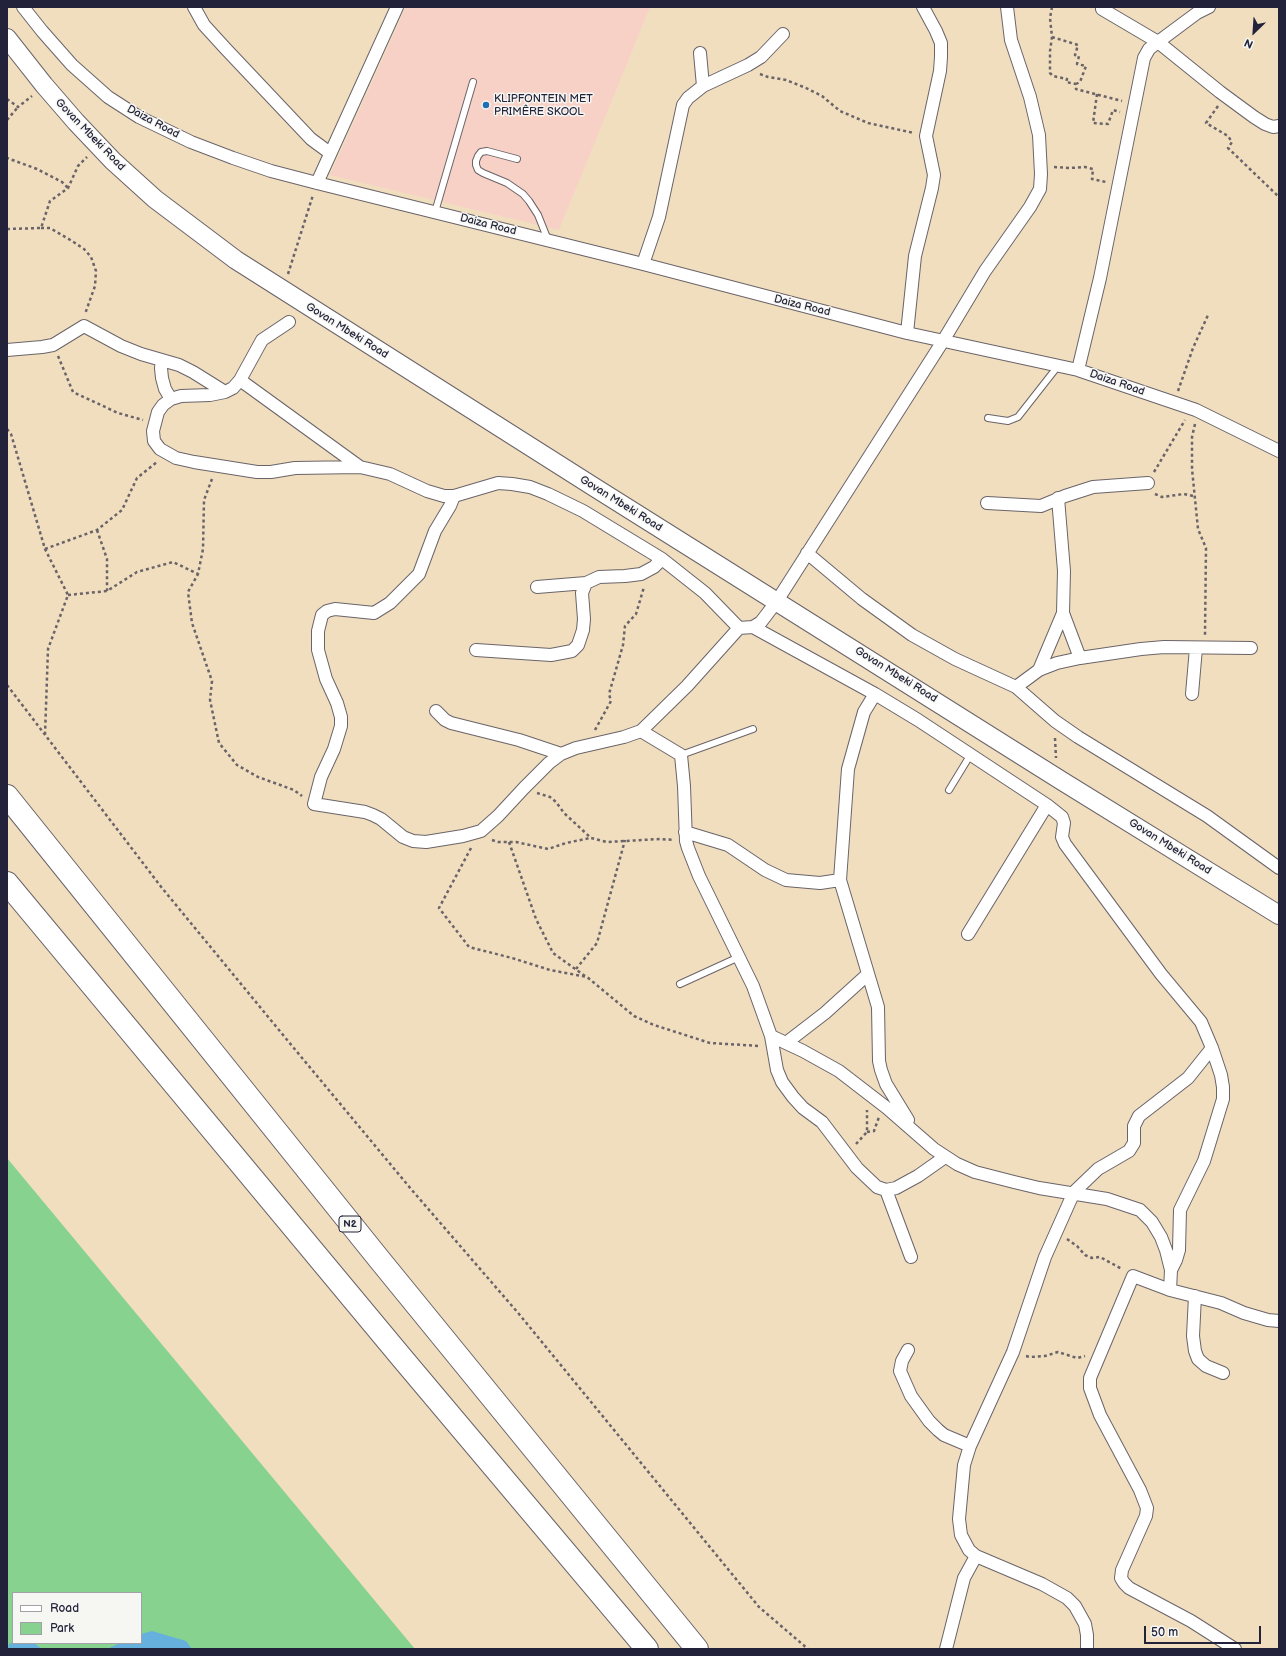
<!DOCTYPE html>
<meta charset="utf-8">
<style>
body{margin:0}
#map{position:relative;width:1286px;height:1656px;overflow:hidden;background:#f1debf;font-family:"Balsamiq Sans",sans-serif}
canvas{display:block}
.frame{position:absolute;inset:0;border:8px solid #22223b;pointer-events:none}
.legend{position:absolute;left:12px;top:1592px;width:130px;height:52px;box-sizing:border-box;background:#f6f6f2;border:1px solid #a1a1a9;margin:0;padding:5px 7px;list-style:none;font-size:12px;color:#22223b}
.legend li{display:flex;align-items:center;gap:8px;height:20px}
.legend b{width:20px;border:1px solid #a1a1a9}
.north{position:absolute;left:1234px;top:12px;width:40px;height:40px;-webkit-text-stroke:3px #f6f6f2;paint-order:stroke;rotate:205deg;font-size:11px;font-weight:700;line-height:16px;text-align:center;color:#22223b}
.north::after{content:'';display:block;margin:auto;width:14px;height:18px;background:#22223b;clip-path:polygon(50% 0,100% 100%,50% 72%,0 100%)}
.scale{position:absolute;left:1144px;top:1626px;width:117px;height:18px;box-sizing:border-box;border:2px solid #22223b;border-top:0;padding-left:5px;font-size:12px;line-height:14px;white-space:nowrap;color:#22223b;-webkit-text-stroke:3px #f6f6f2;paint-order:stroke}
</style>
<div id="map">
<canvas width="1286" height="1656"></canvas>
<div class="frame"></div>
<ul class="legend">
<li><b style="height:5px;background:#fff"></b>Road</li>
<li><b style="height:11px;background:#87d28e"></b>Park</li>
</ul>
<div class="north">N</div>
<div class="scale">50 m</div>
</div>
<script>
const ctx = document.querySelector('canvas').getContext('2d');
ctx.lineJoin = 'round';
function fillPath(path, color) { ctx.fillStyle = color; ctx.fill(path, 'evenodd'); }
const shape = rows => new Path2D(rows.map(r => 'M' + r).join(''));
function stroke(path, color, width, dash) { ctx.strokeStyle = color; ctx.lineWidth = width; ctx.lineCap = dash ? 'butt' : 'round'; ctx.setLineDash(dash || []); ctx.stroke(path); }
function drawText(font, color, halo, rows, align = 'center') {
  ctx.font = font + ' "Balsamiq Sans",sans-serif'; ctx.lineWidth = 3; ctx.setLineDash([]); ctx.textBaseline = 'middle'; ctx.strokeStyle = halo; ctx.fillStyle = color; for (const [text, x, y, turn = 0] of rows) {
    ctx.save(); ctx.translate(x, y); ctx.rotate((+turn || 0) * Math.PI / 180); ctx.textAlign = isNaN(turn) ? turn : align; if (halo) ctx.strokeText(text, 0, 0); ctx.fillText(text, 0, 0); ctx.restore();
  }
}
fillPath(shape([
 [406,7,650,7,559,230,330,175]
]), '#f7d1c6');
fillPath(shape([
 [7,1158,415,1649,7,1649],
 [13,1593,141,1593,141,1643,13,1643]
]), '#87d28e');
fillPath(shape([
 [152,1631,186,1641,192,1649,107,1649,120,1643,141,1643,141,1634],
 [13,1642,13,1643,34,1643,42,1649,8,1649,9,1644]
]), '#65b0dd');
const lane = shape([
 [517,159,487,151,481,152,478,156,476,161,476,165,478,170,483,173,507,183,523,194,529,201,538,215,548,240],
 [435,212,473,82],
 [988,418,1008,421,1018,417,1058,366],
 [681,755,753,729],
 [949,790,971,754],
 [680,984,739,957]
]);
const street = shape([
 [23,7,42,31,72,65,108,97,139,117,191,142,233,158,271,171,317,183,643,264,907,333,1078,370,1196,410,1279,451],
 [194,7,204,25,225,48,311,139,330,153],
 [1103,7,1102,9,1158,42,1220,92,1254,117,1265,124,1273,127,1279,126],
 [700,53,703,86],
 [317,183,397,7],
 [643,264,659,217,683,105,688,98,703,86,748,65,761,57,783,34],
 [289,322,262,340,240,380,233,388,225,392,210,395,181,396,171,399,163,405,158,412,153,431,154,441,160,449,176,458,194,462,257,472,271,472,295,468,360,467,390,474,427,491,444,496,454,496,498,483,512,484,530,487,548,494,583,511,662,559,705,593,739,628,753,627,761,622,777,601,943,341,985,271,1030,207,1040,189,1041,174,1039,135,1030,97,1011,40,1007,7],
 [907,333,915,256,932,188,934,175,926,136,940,71,941,57,941,43,936,31,923,7],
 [7,350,42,347,53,345,84,326,121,346,141,354,179,365,193,372,225,392],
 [162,360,161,368,162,378,165,389,171,399],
 [1078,370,1100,278,1144,58,1149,49,1158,42,1197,13,1209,7],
 [240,380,360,467],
 [454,496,450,506,435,531,419,574,390,603,374,613,335,609,327,611,322,615,318,631,318,650,326,679,337,703,341,717,341,726,334,749,321,777,314,804,365,812,373,815,381,819,403,837,413,841,426,842,463,836,481,831,498,816,524,788,549,763,561,754,576,748,624,737,641,731,687,686,739,628],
 [1058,498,1064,571,1063,613,1080,658],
 [987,503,1041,506,1065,496,1093,487,1148,483],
 [807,553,862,599,912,635,955,659,1016,687,1055,721,1078,737,1207,816,1279,868],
 [537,587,586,583],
 [753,627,875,694,918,720,1047,805,1062,817,1064,823,1062,837,1065,844,1161,974,1201,1022,1212,1048,1221,1075,1223,1087,1223,1099,1204,1161,1180,1210,1179,1250,1176,1260,1171,1270],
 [476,650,551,655,572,651,578,645,583,630,584,619,582,593,586,583,599,577,625,576,641,574,654,567,662,559],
 [1039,670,1063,613],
 [1016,687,1039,670,1057,663,1080,658,1141,649,1164,647,1251,648],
 [875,694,864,712,848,769,840,880,878,1007,879,1061,881,1070,886,1084,908,1120],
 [1192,694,1196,648],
 [436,711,445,720,451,723,519,740,561,754],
 [641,731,681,755,684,786,686,841,688,848,699,876,753,986,771,1036,803,1051,839,1071,887,1108,934,1149,957,1164,975,1172,1014,1182,1039,1188,1107,1199,1140,1210,1152,1222,1161,1237,1166,1250,1171,1270,1170,1290],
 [685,832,728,845,765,870,786,880,820,883,840,880],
 [968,934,1047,805],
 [771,1036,777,1070,782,1082,793,1097,803,1108,822,1122,857,1168,877,1187,886,1190,896,1188,918,1176,945,1157],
 [786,1043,825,1013,867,975],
 [886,1190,911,1257],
 [1195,1296,1193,1336,1195,1351,1198,1359,1206,1366,1223,1373],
 [908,1350,902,1361,900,1371,911,1396,929,1421,938,1430,944,1435,970,1446],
 [946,1649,964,1578,976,1556],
 [1087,1649,1087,1635,1085,1624,1075,1606,1067,1598,1042,1584,976,1556,969,1550,961,1535,959,1519,964,1465,970,1446,1013,1352,1045,1257,1074,1192,1098,1169,1129,1151,1134,1143,1134,1126,1139,1116,1188,1078,1212,1048],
 [1235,1649,1191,1621,1129,1588,1124,1583,1121,1578,1122,1570,1146,1516,1147,1508,1140,1490,1100,1415,1090,1388,1090,1378,1133,1276,1170,1290,1221,1303,1244,1313,1268,1320,1279,1321]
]);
const secondary = shape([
 [7,38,44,85,76,122,113,161,155,199,236,260,594,487,1062,781,1279,915]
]);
const highway = shape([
 [7,796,379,1259,697,1649],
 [7,883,402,1358,647,1649]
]);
stroke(lane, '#6a6469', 8);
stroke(street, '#6a6469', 14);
stroke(secondary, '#6a6469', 20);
stroke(highway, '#6a6469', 24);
stroke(shape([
 [1052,7,1050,18,1052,37,1050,51,1050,73,1053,76,1067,79,1066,82,1076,84,1076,89,1122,101],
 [1052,37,1078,45,1075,55,1079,56,1077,64,1086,66,1080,82,1076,84],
 [760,74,768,77,786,80,806,88,822,96,840,111,868,123,914,133],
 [1097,94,1093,123,1108,124,1113,110,1120,112],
 [7,99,18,107,32,96],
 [1218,106,1206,123,1228,136,1232,142,1228,148,1279,197],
 [7,120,18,107],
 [7,159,7,158,37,169,62,182,68,188],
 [1054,167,1070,168,1085,167,1093,169,1092,179,1106,182],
 [41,228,50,228,72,241,84,249,91,257,96,271,95,286,85,314],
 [7,229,41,228,50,201,68,188,78,166,87,157],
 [288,274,313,195],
 [58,356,73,392,118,413,143,420],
 [1178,391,1193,348,1208,315],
 [1195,424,1192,437,1192,469,1198,529,1206,548,1205,635],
 [7,429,11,434,45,549,68,595,48,649,45,735],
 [1154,472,1185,420],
 [212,479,204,500,203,549,198,574,188,592,192,623,212,681,210,700,219,743,237,765,258,777,294,790,302,796],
 [1155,494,1162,497,1184,494,1193,496],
 [97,530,107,559,107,591],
 [45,549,97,530,122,510,137,478,157,462],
 [68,595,107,591,137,572,173,562,198,574],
 [7,685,162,888,288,1041,411,1189,519,1314,759,1607,808,1649],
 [595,730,611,701,609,694,623,645,625,626,636,614,644,587],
 [1055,738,1056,758],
 [537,793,550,797,556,802,564,813,591,838,607,842,660,839,674,840],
 [492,840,498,842,516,842,548,849,566,843,590,838],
 [509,842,536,919,553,953,585,976],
 [471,848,439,908,469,947,512,958,550,970,587,977,634,1016,654,1025,710,1043,760,1046],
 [576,969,597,943,625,840],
 [867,1132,874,1131,879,1117],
 [856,1144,867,1132,867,1110],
 [1067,1239,1077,1246,1085,1255,1092,1258,1100,1257,1122,1269],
 [1026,1356,1030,1357,1045,1356,1058,1352,1077,1358,1085,1356]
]), '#6a6469', 2.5, [3, 3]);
stroke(lane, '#fff', 6);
stroke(street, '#fff', 12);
stroke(secondary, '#fff', 18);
stroke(highway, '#fff', 22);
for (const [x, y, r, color] of [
 [486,105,4,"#1f6fb2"]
]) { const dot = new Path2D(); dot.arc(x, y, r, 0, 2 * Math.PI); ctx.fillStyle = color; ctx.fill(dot); stroke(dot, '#f6f6f2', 1.5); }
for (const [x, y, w] of [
 [350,1224,22]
]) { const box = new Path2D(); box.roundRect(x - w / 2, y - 8, w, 16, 3); ctx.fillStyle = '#f6f6f2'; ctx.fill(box); stroke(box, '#22223b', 1); }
drawText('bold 10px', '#22223b', null, [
 ["N2",350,1224]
]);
drawText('11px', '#22223b', '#f6f6f2', [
 ["KLIPFONTEIN MET",494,99],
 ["PRIMÊRE SKOOL",494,112]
], 'left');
drawText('11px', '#22223b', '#f6f6f2', [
 ["Daiza Road",153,122,28],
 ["Govan Mbeki Road",90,135,46],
 ["Daiza Road",488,225,14],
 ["Daiza Road",802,306,14],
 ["Govan Mbeki Road",347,331,32],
 ["Daiza Road",1117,383,19],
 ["Govan Mbeki Road",621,504,32],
 ["Govan Mbeki Road",896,675,32],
 ["Govan Mbeki Road",1170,847,32]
]);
</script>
